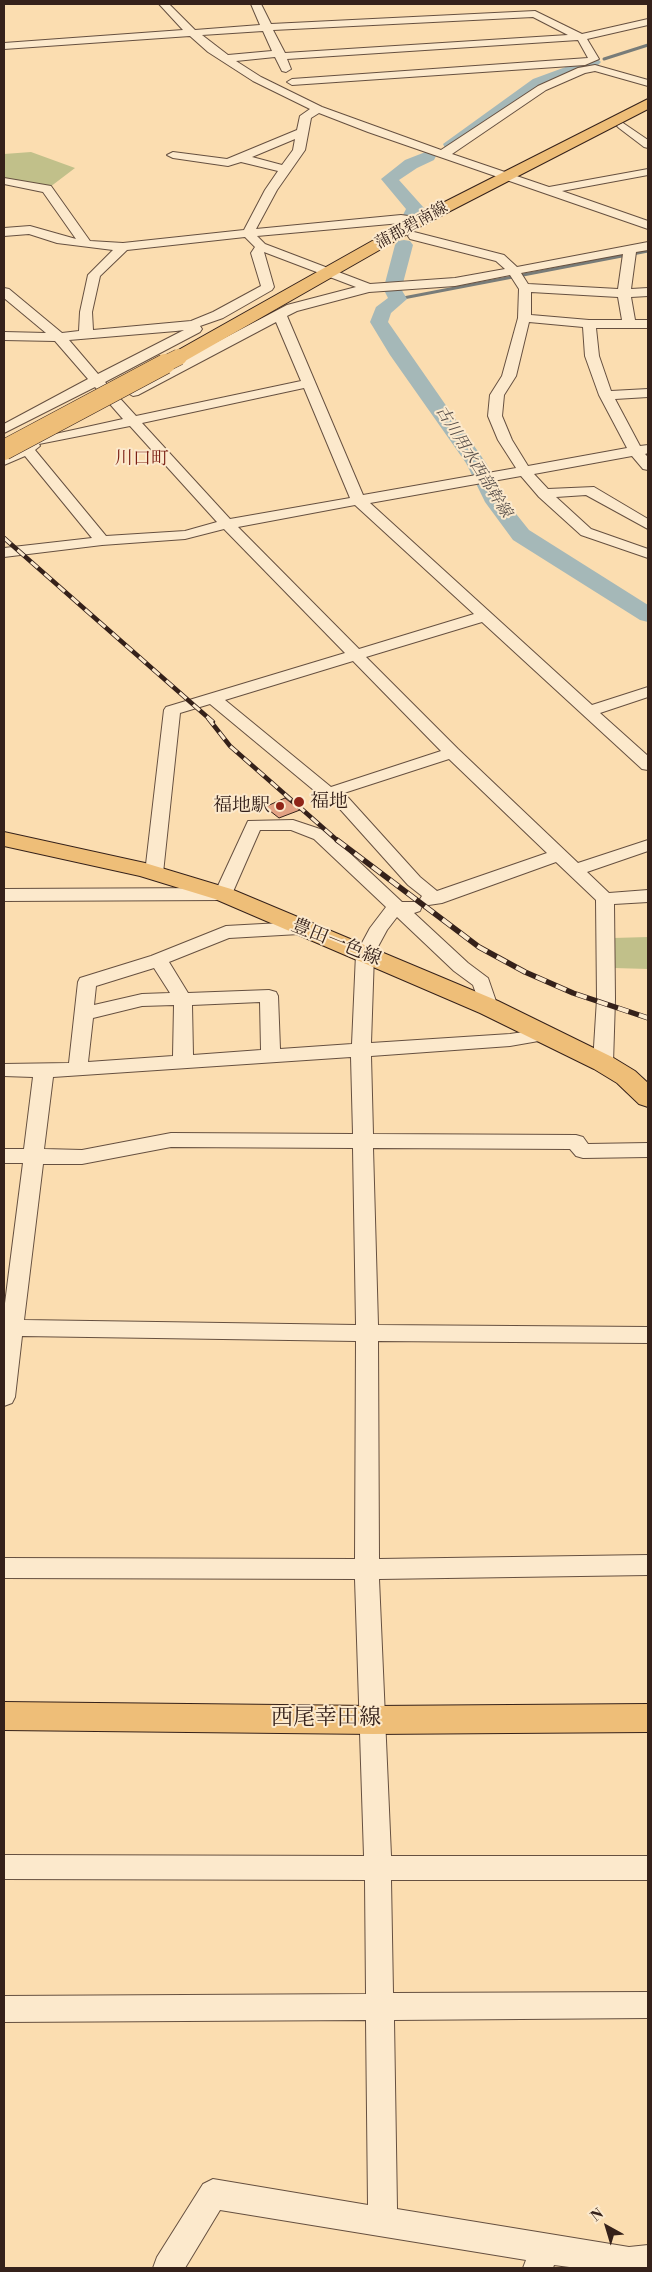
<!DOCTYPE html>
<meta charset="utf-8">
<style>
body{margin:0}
#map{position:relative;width:652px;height:2272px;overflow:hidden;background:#fbddb0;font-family:"Libre Bodoni",serif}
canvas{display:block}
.frame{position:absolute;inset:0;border:5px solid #35211a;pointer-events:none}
.north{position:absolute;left:582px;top:2202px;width:50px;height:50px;-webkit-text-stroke:4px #fce9cc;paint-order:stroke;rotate:321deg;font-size:14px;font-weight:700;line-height:20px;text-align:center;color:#35211a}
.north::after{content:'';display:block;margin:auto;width:18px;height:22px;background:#35211a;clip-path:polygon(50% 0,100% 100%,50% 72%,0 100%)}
</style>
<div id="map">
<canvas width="652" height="2272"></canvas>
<div class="frame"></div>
<div class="north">N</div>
</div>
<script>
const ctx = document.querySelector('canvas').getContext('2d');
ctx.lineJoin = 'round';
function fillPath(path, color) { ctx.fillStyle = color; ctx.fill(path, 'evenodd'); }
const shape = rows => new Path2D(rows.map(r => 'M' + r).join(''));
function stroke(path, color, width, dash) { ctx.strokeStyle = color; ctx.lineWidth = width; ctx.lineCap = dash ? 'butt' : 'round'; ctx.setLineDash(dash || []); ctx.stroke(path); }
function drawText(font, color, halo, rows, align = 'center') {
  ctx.font = font + ' "Libre Bodoni","Noto Serif JP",serif'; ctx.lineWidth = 4; ctx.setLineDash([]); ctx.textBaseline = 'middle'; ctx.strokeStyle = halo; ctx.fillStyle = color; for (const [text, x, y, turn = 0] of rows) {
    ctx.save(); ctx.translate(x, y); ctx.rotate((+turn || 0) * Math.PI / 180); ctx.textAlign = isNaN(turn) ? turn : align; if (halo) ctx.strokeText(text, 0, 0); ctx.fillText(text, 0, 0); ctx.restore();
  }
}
fillPath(shape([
 [31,152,75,168,50,187,4,180,4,154],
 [648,937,648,969,614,968,613,938]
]), '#c1c08a');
stroke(shape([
 [604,59,648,45],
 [398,299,648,251]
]), '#787c79', 3);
fillPath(shape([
 [593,57,598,59,601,62,598,65,545,85,457,148,451,149,445,148,443,144,533,79,593,57],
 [428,151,434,152,436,156,434,160,417,168,399,180,424,208,417,221,405,221,402,217,406,209,381,179,405,160,428,151],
 [404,240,410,241,413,245,403,283,400,287,407,299,391,313,388,322,486,463,505,500,529,530,648,605,648,622,640,620,513,540,485,502,466,463,390,355,370,322,376,307,388,298,384,290,387,286,385,283,395,245,398,241,404,240]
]), '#a5b8b8');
const building = shape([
 [285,798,300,810,279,818,265,807,285,798]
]);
fillPath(building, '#e2a183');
stroke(building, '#35211a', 1);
const minor = shape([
 [159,4,169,4,195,30,260,25,251,4,261,4,271,24,535,11,582,34,648,19,648,25,587,39,599,59,585,65,292,85,287,82,292,79,588,58,578,40,287,59,291,69,286,72,282,71,275,57,236,61,261,77,322,107,441,150,538,86,578,68,595,65,648,80,648,86,595,71,585,73,546,90,452,154,549,187,648,169,648,175,562,191,648,221,648,229,368,132,319,113,311,118,305,150,277,190,256,229,401,215,423,218,425,221,423,224,419,225,401,223,257,236,265,244,370,284,455,278,505,269,496,261,410,239,408,236,410,233,414,232,504,255,517,267,648,242,648,250,636,252,631,289,648,288,648,296,631,297,635,320,648,320,648,328,596,328,599,356,611,391,648,389,648,397,615,399,640,446,648,445,648,453,645,454,648,457,648,470,643,469,632,456,534,474,548,489,594,487,648,519,648,529,586,495,556,497,591,529,648,549,648,558,581,535,539,497,521,476,370,503,592,705,648,687,648,697,600,713,648,756,648,770,642,769,482,622,366,657,458,749,578,863,648,840,648,851,587,872,609,893,648,890,648,902,614,904,615,999,613,1063,610,1068,603,1070,596,1068,593,1063,597,999,596,900,556,862,442,903,422,906,420,911,414,913,468,963,488,978,498,1007,496,1011,489,1013,482,1011,473,985,454,971,397,917,387,930,374,954,371,1043,510,1034,543,1029,550,1031,553,1035,550,1039,510,1046,371,1056,373,1134,576,1135,583,1137,588,1144,648,1143,648,1157,583,1158,576,1156,570,1149,373,1148,378,1325,648,1327,648,1343,378,1341,379,1559,648,1555,648,1575,379,1579,391,1856,648,1856,648,1880,391,1880,393,1993,648,1992,648,2018,394,2020,397,2209,629,2247,648,2245,648,2268,577,2268,554,2265,553,2268,523,2268,526,2260,220,2210,185,2268,153,2268,157,2257,203,2184,213,2179,368,2205,366,2020,4,2022,4,1996,366,1994,365,1880,4,1879,4,1855,364,1856,355,1579,4,1578,4,1558,355,1559,356,1341,22,1336,15,1397,12,1403,4,1406,4,1311,23,1163,4,1163,4,1149,24,1149,33,1077,4,1076,4,1064,69,1063,78,982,80,978,151,956,226,926,299,922,305,924,308,928,305,932,299,934,229,938,169,962,188,993,269,990,276,992,278,996,280,1049,352,1044,356,954,370,928,386,907,314,839,291,830,260,830,232,894,229,898,223,900,4,901,4,889,217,888,248,821,293,820,326,831,402,902,418,902,422,896,408,885,330,798,322,797,210,704,180,713,163,873,160,877,154,878,148,877,145,873,164,710,166,707,345,653,224,529,185,539,102,545,4,557,4,548,92,538,25,456,4,465,4,456,18,448,12,440,14,437,24,437,29,443,36,443,37,438,123,419,95,387,4,433,4,424,88,379,55,341,4,340,4,332,46,333,4,298,4,288,9,289,62,333,79,331,80,312,88,275,113,250,57,243,29,234,4,236,4,228,30,226,76,239,43,192,4,184,4,178,51,186,90,241,123,243,244,230,265,190,278,171,241,162,228,166,173,158,167,155,173,152,227,159,297,130,300,116,310,109,253,81,208,52,190,36,4,49,4,43,183,30,159,4],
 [533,17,568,35,285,53,273,30,533,17],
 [263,31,272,51,228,55,202,35,263,31],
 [295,139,293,150,282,165,252,157,295,139],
 [245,237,255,247,251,253,261,286,213,312,191,321,93,330,92,312,100,276,127,250,245,237],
 [264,252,356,287,287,305,128,389,126,392,133,396,138,395,276,322,301,381,136,416,105,382,200,332,202,329,200,326,223,318,272,290,274,287,264,252],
 [623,254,618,289,528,284,521,273,623,254],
 [510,275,519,289,518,318,502,376,490,395,488,416,498,440,516,468,363,495,287,316,297,311,369,292,455,286,510,275],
 [531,292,618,297,622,320,589,320,531,315,531,292],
 [529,322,583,327,585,356,599,395,627,448,528,466,512,440,502,416,504,395,516,376,529,322],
 [184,330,98,374,69,340,176,331,184,330],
 [304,388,350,498,230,519,142,423,304,388],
 [130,426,217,522,185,531,106,536,35,450,40,446,39,444,130,426],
 [355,505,474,614,359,649,238,527,355,505],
 [353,661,441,751,331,787,225,700,353,661],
 [449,759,547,853,437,891,420,877,344,793,449,759],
 [154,968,170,993,142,994,94,1005,96,986,154,968],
 [260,1002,261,1050,193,1055,192,1005,260,1002],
 [174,1005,173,1056,88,1062,93,1018,142,1006,174,1005],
 [351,1057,353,1134,171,1133,82,1150,44,1149,53,1077,351,1057],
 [171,1147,353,1148,356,1325,24,1320,43,1164,82,1164,171,1147],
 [623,123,648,140,648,148,644,147,619,128,617,126,623,123]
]);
const major = shape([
 [648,99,648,109,425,224,185,361,173,361,170,357,173,353,413,218,648,99],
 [4,832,145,863,231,889,498,1001,612,1057,635,1071,648,1083,648,1107,639,1104,617,1083,594,1069,480,1013,215,899,140,876,4,846,4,832],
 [4,1702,373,1706,648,1704,648,1732,373,1734,4,1730,4,1702]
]);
stroke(minor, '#665040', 2);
stroke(major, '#35211a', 2);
fillPath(minor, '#fce9cc');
fillPath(major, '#eebe78');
const railFar1 = shape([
 [4,538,213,722],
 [208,718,230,746,338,841]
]);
const rail = shape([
 [337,840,479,947,525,972,573,993,648,1018]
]);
stroke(railFar1, '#35211a', 4.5);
stroke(rail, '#35211a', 5.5);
stroke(railFar1, '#fce9cc', 3, [9]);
stroke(rail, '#fce9cc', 4, [11]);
const majorBridgeFar1 = shape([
 [163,365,179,357]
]);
const majorBridge = shape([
 [4,450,165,364]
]);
stroke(majorBridgeFar1, '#35211a', 17, []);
stroke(majorBridge, '#35211a', 21, []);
stroke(majorBridgeFar1, '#eebe78', 16);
stroke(majorBridge, '#eebe78', 20);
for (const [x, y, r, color] of [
 [299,802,6,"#8f2418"],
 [280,806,5,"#8f2418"]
]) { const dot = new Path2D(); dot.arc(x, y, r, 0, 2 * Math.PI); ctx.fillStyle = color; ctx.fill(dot); stroke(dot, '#fce9cc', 2); }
drawText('16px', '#35211a', '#fce9cc', [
 ["蒲郡碧南線",412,226,-29]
]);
drawText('italic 16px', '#574e49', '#fce9cc', [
 ["古川用水西部幹線",473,462,58]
]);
drawText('18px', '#7a1f14', '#fce9cc', [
 ["川口町",142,460]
]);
drawText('19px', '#35211a', '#fce9cc', [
 ["福地",310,802],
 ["福地駅",270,806,"right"]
], 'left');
drawText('19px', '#35211a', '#fce9cc', [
 ["豊田一色線",336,943,22]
]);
drawText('22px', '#35211a', '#fce9cc', [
 ["西尾幸田線",326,1719]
]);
</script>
